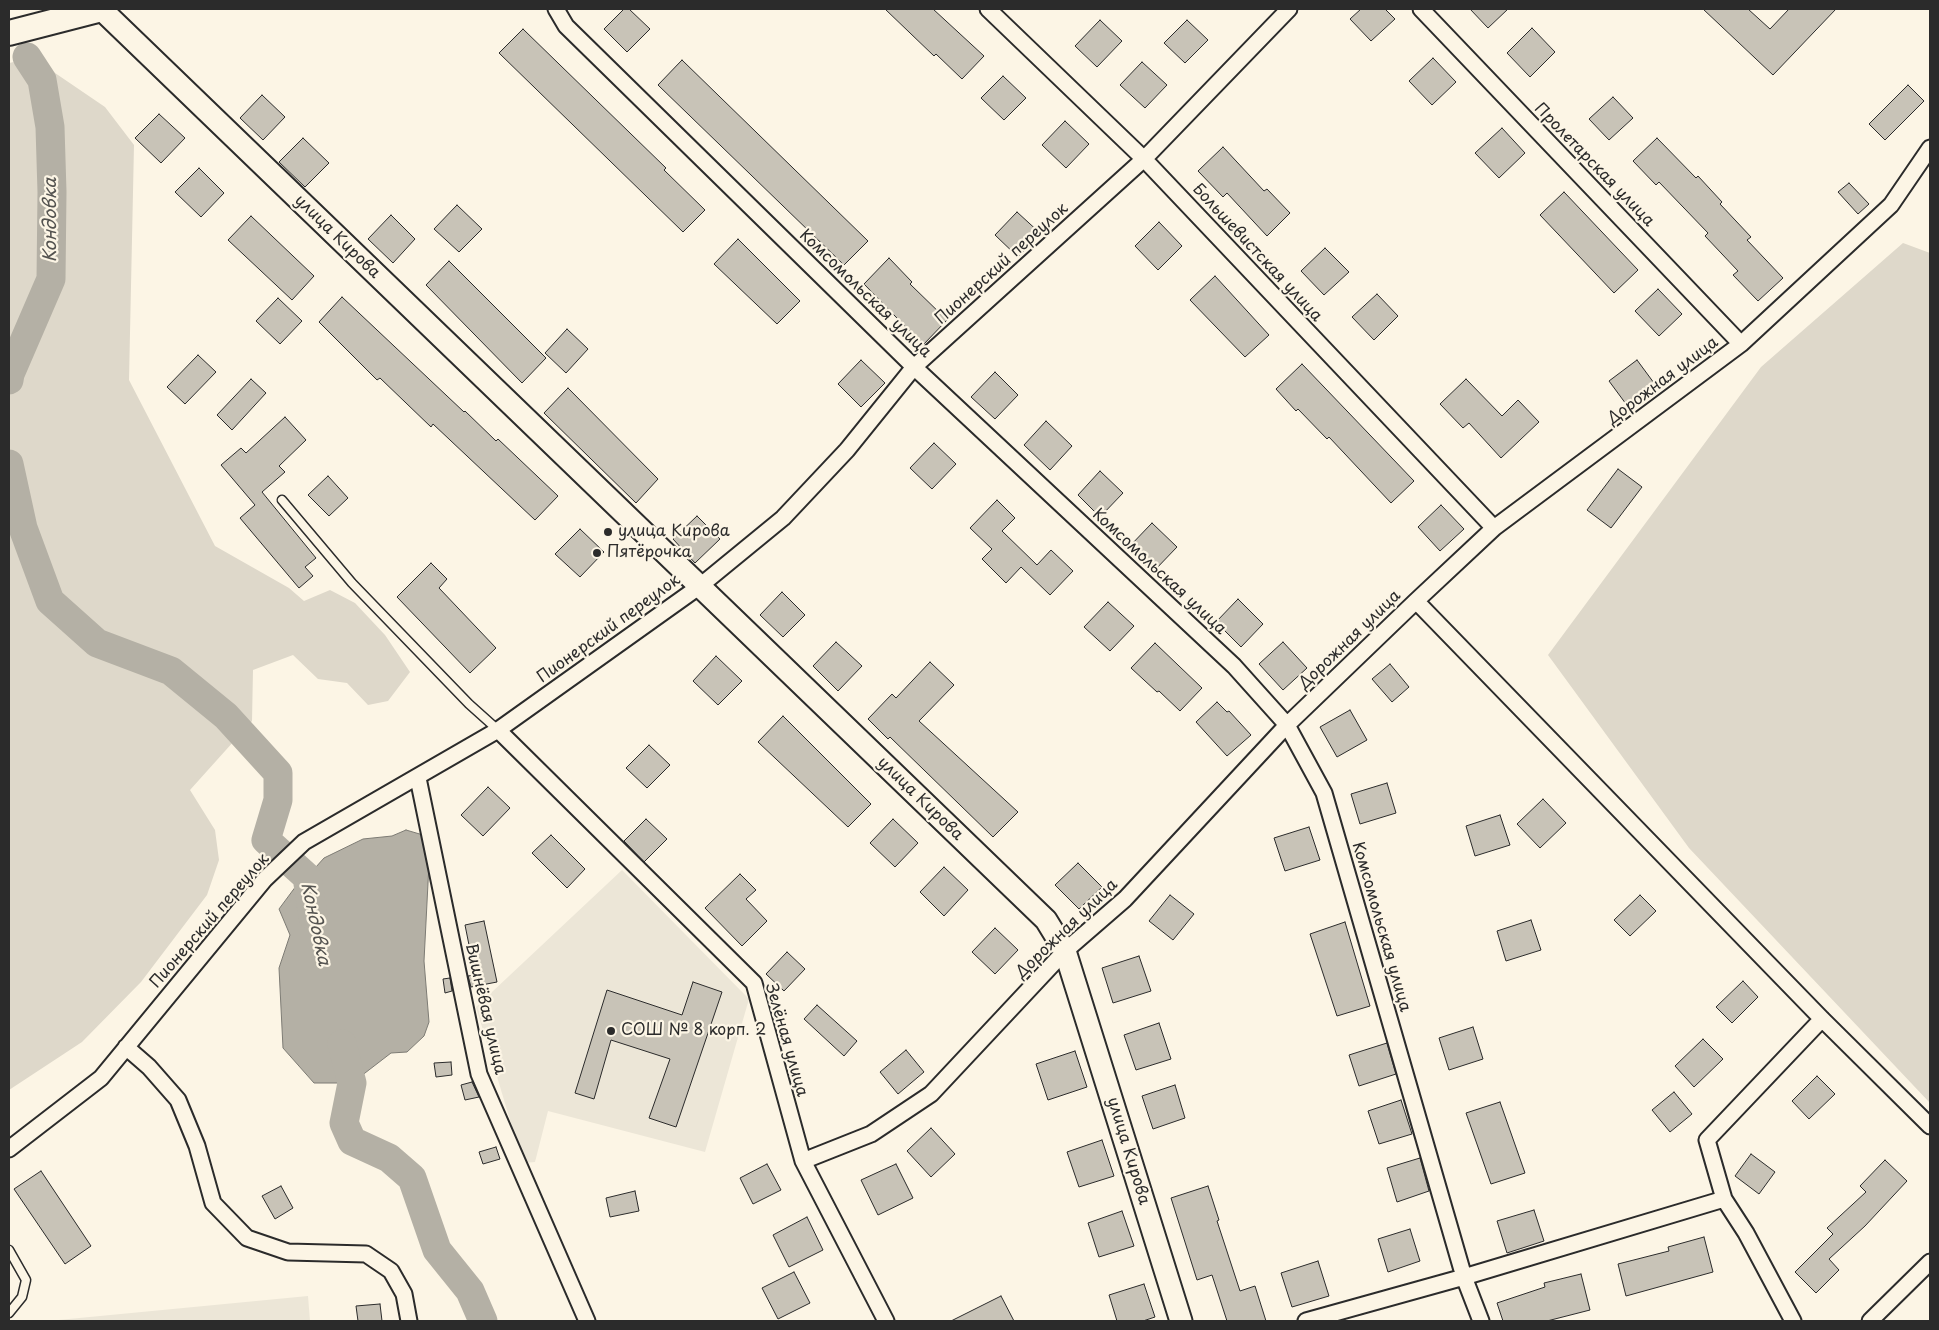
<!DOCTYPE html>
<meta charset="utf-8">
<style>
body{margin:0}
#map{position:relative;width:1939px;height:1330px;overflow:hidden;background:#fcf5e5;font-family:"Playpen Sans",sans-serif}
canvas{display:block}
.frame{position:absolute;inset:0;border:10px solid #2b2b2b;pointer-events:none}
</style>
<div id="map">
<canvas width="1939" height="1330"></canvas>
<div class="frame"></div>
</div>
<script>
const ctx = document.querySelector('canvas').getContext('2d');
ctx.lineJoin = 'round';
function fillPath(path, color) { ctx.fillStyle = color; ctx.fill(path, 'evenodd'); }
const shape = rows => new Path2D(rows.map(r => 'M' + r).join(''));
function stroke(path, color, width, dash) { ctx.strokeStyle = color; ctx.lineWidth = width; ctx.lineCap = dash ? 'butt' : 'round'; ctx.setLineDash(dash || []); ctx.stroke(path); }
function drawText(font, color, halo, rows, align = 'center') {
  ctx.font = font + ' "Playpen Sans",sans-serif'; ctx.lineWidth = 4.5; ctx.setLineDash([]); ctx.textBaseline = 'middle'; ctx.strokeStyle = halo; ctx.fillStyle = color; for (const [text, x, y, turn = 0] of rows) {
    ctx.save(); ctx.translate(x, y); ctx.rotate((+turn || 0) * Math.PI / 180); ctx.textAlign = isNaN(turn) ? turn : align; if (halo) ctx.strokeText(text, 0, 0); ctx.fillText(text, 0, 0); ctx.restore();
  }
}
fillPath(shape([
 [622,870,749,999,705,1152,548,1111,535,1162,523,1163,476,1007],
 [308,1296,310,1321,48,1321]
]), '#ece6d7');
fillPath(shape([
 [33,58,105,107,134,145,129,380,215,546,289,588,304,601,330,590,355,603,385,635,410,672,388,701,368,705,347,683,318,679,293,655,253,670,252,721,190,790,215,830,219,860,207,895,141,982,82,1042,9,1090,9,63],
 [1903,243,1930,253,1930,1103,1689,848,1548,655,1761,367]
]), '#ded8ca');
const water = shape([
 [406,830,423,835,430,844,424,961,429,1022,424,1036,407,1052,391,1053,352,1083,314,1083,283,1048,279,968,290,935,279,909,299,882,307,877,324,858,363,839,392,836,406,830]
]);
fillPath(water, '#b4b0a5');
stroke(water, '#7d7b74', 1);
stroke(shape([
 [9,380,10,374,51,279,52,192,50,127,42,80,27,57],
 [9,464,23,528,50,601,97,643,171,671,226,716,278,773,278,800,266,840,307,877,313,916],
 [342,1044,352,1083,344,1123,352,1141,389,1158,412,1178,437,1250,470,1291,483,1321]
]), '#b4b0a5', 29);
const building = shape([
 [624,9,629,9,650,29,627,52,604,29,624,9],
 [885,9,933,9,984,56,962,79,936,54,934,56,885,9],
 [1361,9,1385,9,1395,19,1371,41,1350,19,1361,9],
 [1470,9,1508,9,1488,28,1470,9],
 [1703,9,1748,9,1770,29,1789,9,1836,9,1773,75,1703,9],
 [1100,20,1122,41,1097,67,1075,46,1100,20],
 [1187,20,1208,40,1185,63,1164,43,1187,20],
 [1532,28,1555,52,1530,77,1507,53,1532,28],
 [523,29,666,168,664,170,705,210,683,232,499,53,523,29],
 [1433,58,1456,82,1432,105,1409,81,1433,58],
 [682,60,868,241,844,265,658,85,682,60],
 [1142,62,1167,85,1145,108,1120,85,1142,62],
 [1003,76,1026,98,1004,120,981,98,1003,76],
 [1908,85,1924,101,1885,140,1869,124,1908,85],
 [262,95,285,117,263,140,240,118,262,95],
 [1613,97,1633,118,1609,140,1589,119,1613,97],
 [159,114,185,138,161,163,135,138,159,114],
 [1065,121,1089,144,1066,168,1042,145,1065,121],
 [1502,128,1525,153,1499,178,1475,153,1502,128],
 [303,138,329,163,305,187,279,162,303,138],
 [1657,138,1696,178,1698,176,1722,202,1720,204,1751,237,1747,240,1783,278,1758,301,1733,275,1738,271,1705,236,1708,233,1659,182,1656,185,1633,161,1657,138],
 [1223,147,1264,191,1267,189,1290,213,1267,236,1227,193,1223,197,1198,171,1223,147],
 [199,168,224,193,201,217,175,192,199,168],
 [1849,183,1869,204,1858,214,1838,192,1849,183],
 [1564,192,1638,270,1614,293,1540,215,1564,192],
 [457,205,482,229,459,252,434,229,457,205],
 [1017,212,1041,234,1018,257,995,235,1017,212],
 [391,215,415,239,393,263,368,239,391,215],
 [251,216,314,276,292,300,228,240,251,216],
 [1159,222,1182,246,1158,270,1135,246,1159,222],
 [738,239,800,301,777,324,714,264,738,239],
 [1325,248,1349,272,1324,295,1301,271,1325,248],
 [889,258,912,282,910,284,947,320,923,345,864,284,889,258],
 [449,261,546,358,522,383,426,285,449,261],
 [1215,276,1269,335,1245,357,1190,300,1215,276],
 [1658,289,1682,314,1659,336,1635,311,1658,289],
 [1377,294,1398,316,1374,340,1352,317,1377,294],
 [342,297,464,412,465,411,496,441,498,439,558,496,535,520,433,424,431,427,380,378,377,380,319,322,342,297],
 [278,298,302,321,280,344,256,321,278,298],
 [567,329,588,349,566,373,545,353,567,329],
 [198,355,216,372,185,404,167,387,198,355],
 [861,360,885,383,861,407,838,384,861,360],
 [1637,360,1654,383,1626,404,1609,381,1637,360],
 [1302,364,1414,481,1391,503,1329,437,1327,439,1298,409,1296,411,1276,389,1302,364],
 [995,372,1018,395,995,419,971,397,995,372],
 [251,379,266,393,232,430,217,415,251,379],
 [1466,379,1502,416,1518,400,1539,422,1501,458,1469,423,1463,428,1440,404,1466,379],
 [568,388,658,479,636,503,544,413,568,388],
 [285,417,306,440,279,466,285,472,262,492,316,558,305,567,313,576,299,588,240,518,255,505,221,465,241,448,246,453,285,417],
 [1046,421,1072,446,1050,470,1024,445,1046,421],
 [934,443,956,464,932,489,910,468,934,443],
 [1618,469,1642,487,1611,528,1587,510,1618,469],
 [1100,471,1123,493,1100,517,1078,495,1100,471],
 [328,476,348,498,329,516,308,495,328,476],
 [997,500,1015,518,1002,531,1037,565,1051,550,1073,571,1050,595,1021,567,1006,583,982,559,992,549,970,528,997,500],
 [1441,505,1464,529,1440,551,1418,527,1441,505],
 [697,516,720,539,695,563,673,539,697,516],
 [1152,523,1177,547,1153,572,1128,548,1152,523],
 [580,529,604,552,580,577,555,554,580,529],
 [431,563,447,579,439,588,496,648,470,673,397,597,431,563],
 [782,592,805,615,783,637,760,615,782,592],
 [1238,599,1263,624,1241,647,1216,622,1238,599],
 [1108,602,1134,626,1110,651,1084,627,1108,602],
 [836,642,862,666,838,691,813,666,836,642],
 [1283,642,1307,668,1283,690,1259,664,1283,642],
 [1155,643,1202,688,1180,711,1159,691,1157,692,1131,668,1155,643],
 [716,656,742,681,718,705,693,681,716,656],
 [930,662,954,685,919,721,1018,812,993,837,890,737,888,739,868,719,892,694,896,698,930,662],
 [1390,664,1409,687,1392,702,1372,679,1390,664],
 [1217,702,1227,712,1229,711,1251,735,1227,756,1196,722,1217,702],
 [1350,710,1367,740,1337,757,1320,727,1350,710],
 [783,716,871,804,848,827,758,742,783,716],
 [649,745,670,765,647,788,626,768,649,745],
 [1387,783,1396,813,1360,824,1351,794,1387,783],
 [488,787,510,808,483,836,461,815,488,787],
 [1543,799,1566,823,1540,848,1517,824,1543,799],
 [1500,815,1510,845,1475,856,1466,826,1500,815],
 [646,819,667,839,644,862,624,841,646,819],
 [893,819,918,843,895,867,870,843,893,819],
 [1309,827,1320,860,1285,871,1274,838,1309,827],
 [551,835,585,869,567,888,532,853,551,835],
 [1078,863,1102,887,1079,909,1055,885,1078,863],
 [944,867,968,890,944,916,920,892,944,867],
 [740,874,756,890,746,899,767,921,742,946,705,908,740,874],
 [1170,895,1194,914,1173,940,1149,921,1170,895],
 [1640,895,1656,911,1630,936,1614,920,1640,895],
 [1531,920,1541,950,1506,961,1497,931,1531,920],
 [484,921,497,982,471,987,468,976,475,975,465,925,484,921],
 [1345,922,1370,1006,1337,1016,1310,934,1345,922],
 [995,928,1018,950,995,974,972,952,995,928],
 [787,952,805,969,784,991,766,974,787,952],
 [1139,956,1151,991,1113,1003,1102,968,1139,956],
 [450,978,452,991,445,993,443,979,450,978],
 [1743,981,1758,997,1732,1023,1716,1007,1743,981],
 [693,982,722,992,676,1127,649,1118,670,1059,611,1040,594,1099,575,1093,607,990,682,1015,693,982],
 [817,1005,857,1041,844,1056,804,1019,817,1005],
 [1159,1023,1171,1059,1136,1070,1124,1035,1159,1023],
 [1473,1027,1483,1059,1449,1070,1439,1038,1473,1027],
 [1703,1039,1723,1059,1694,1087,1675,1066,1703,1039],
 [1387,1043,1396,1074,1359,1086,1349,1055,1387,1043],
 [906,1050,924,1072,898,1094,880,1072,906,1050],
 [1075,1051,1087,1087,1048,1100,1036,1064,1075,1051],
 [451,1062,452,1075,436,1077,434,1063,451,1062],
 [1817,1076,1835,1094,1809,1119,1792,1101,1817,1076],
 [472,1082,479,1097,465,1100,461,1085,472,1082],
 [1175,1085,1185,1118,1153,1129,1142,1096,1175,1085],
 [1674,1092,1692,1114,1670,1132,1652,1110,1674,1092],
 [1401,1100,1412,1134,1379,1144,1368,1111,1401,1100],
 [1500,1102,1525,1173,1491,1184,1466,1113,1500,1102],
 [931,1128,955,1154,931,1177,907,1151,931,1128],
 [1102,1140,1114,1176,1079,1187,1067,1152,1102,1140],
 [496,1147,500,1159,483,1164,479,1152,496,1147],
 [1751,1154,1775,1172,1759,1194,1735,1176,1751,1154],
 [1420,1158,1429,1191,1397,1202,1387,1168,1420,1158],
 [1885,1160,1907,1181,1865,1226,1829,1259,1839,1270,1816,1293,1795,1272,1833,1234,1827,1228,1866,1192,1860,1186,1885,1160],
 [767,1164,781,1190,753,1204,740,1178,767,1164],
 [896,1164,913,1198,878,1215,861,1180,896,1164],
 [41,1171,91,1246,65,1264,14,1189,41,1171],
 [281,1186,293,1208,275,1219,262,1196,281,1186],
 [1208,1186,1219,1220,1217,1221,1240,1291,1255,1286,1266,1321,1227,1321,1212,1275,1197,1280,1171,1198,1208,1186],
 [635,1191,639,1211,610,1217,606,1198,635,1191],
 [1534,1210,1544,1241,1507,1253,1497,1221,1534,1210],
 [1122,1211,1134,1246,1099,1257,1088,1223,1122,1211],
 [807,1217,823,1250,789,1267,773,1235,807,1217],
 [1410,1229,1420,1261,1388,1272,1378,1239,1410,1229],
 [1704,1237,1713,1272,1626,1296,1618,1264,1669,1251,1668,1247,1704,1237],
 [1318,1261,1329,1296,1292,1307,1281,1273,1318,1261],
 [794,1272,810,1303,778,1319,762,1288,794,1272],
 [1581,1274,1590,1310,1547,1321,1503,1321,1497,1303,1545,1287,1544,1283,1581,1274],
 [1144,1284,1155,1317,1143,1321,1117,1321,1109,1295,1144,1284],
 [1001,1296,1014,1321,951,1321,1001,1296],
 [380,1304,382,1321,358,1321,356,1306,380,1304]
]);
fillPath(building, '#c8c3b7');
stroke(building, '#2b2b2b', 1);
const lane = shape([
 [282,500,352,583,469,704,498,730],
 [9,1250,26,1280,22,1297,9,1313]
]);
const street = shape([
 [556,9,566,26,914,367,1234,666,1287,725,1324,793,1464,1277,1481,1321],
 [988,9,1144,159,1494,528],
 [1421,9,1741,344],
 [1416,601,1822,1019,1930,1126],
 [498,730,754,983,803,1161,886,1321],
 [418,778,479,1074,587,1321],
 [126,1047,149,1067,178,1100,197,1146,213,1203,247,1238,288,1252,366,1254,391,1271,404,1294,409,1321],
 [9,1149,101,1078,265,879,304,842,498,730,700,586,783,518,847,450,914,367,1144,159,1289,9],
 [803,1161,871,1134,931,1094,1065,951,1125,899,1287,725,1416,601,1494,528,1741,344,1891,205,1930,148],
 [1724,1199,1746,1233,1793,1321],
 [1306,1321,1464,1277,1724,1199,1707,1140,1822,1019],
 [1870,1321,1930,1262]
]);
const secondary = shape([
 [101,9,1046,920,1065,951,1181,1321]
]);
const primary = shape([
 [9,33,102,9]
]);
stroke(lane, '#2b2b2b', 11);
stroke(street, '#2b2b2b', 19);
stroke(secondary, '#2b2b2b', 25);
stroke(primary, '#2b2b2b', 28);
stroke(lane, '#fcf5e5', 8);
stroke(street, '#fcf5e5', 15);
stroke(secondary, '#fcf5e5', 21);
stroke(primary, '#fcf5e5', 24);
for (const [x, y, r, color] of [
 [608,532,5,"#2b2b2b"],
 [597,553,5,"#2b2b2b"],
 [611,1031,5,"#2b2b2b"]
]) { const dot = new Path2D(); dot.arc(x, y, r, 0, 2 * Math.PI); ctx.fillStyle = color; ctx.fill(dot); stroke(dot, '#fcf5e5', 2); }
drawText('16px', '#2b2b2b', '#fcf5e5', [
 ["Пролетарская улица",1594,165,46],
 ["улица Кирова",337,237,44],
 ["Большевистская улица",1257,253,47],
 ["Пионерский переулок",1002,264,-42],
 ["Комсомольская улица",865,294,44],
 ["Дорожная улица",1663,381,-37],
 ["Комсомольская улица",1159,572,43],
 ["Пионерский переулок",609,629,-36],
 ["Дорожная улица",1350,640,-44],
 ["улица Кирова",920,799,44],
 ["Пионерский переулок",210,921,-49],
 ["Комсомольская улица",1381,927,74],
 ["Дорожная улица",1067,929,-44],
 ["Вишнёвая улица",485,1009,77],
 ["Зелёная улица",786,1040,74],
 ["улица Кирова",1128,1151,73]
]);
drawText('16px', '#2b2b2b', '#fcf5e5', [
 ["улица Кирова",618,532],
 ["Пятёрочка",607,553],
 ["СОШ № 8 корп. 2",621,1031]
], 'left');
drawText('italic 18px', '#545350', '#fcf5e5', [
 ["Кондовка",51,220,-90],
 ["Кондовка",315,924,78]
]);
</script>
